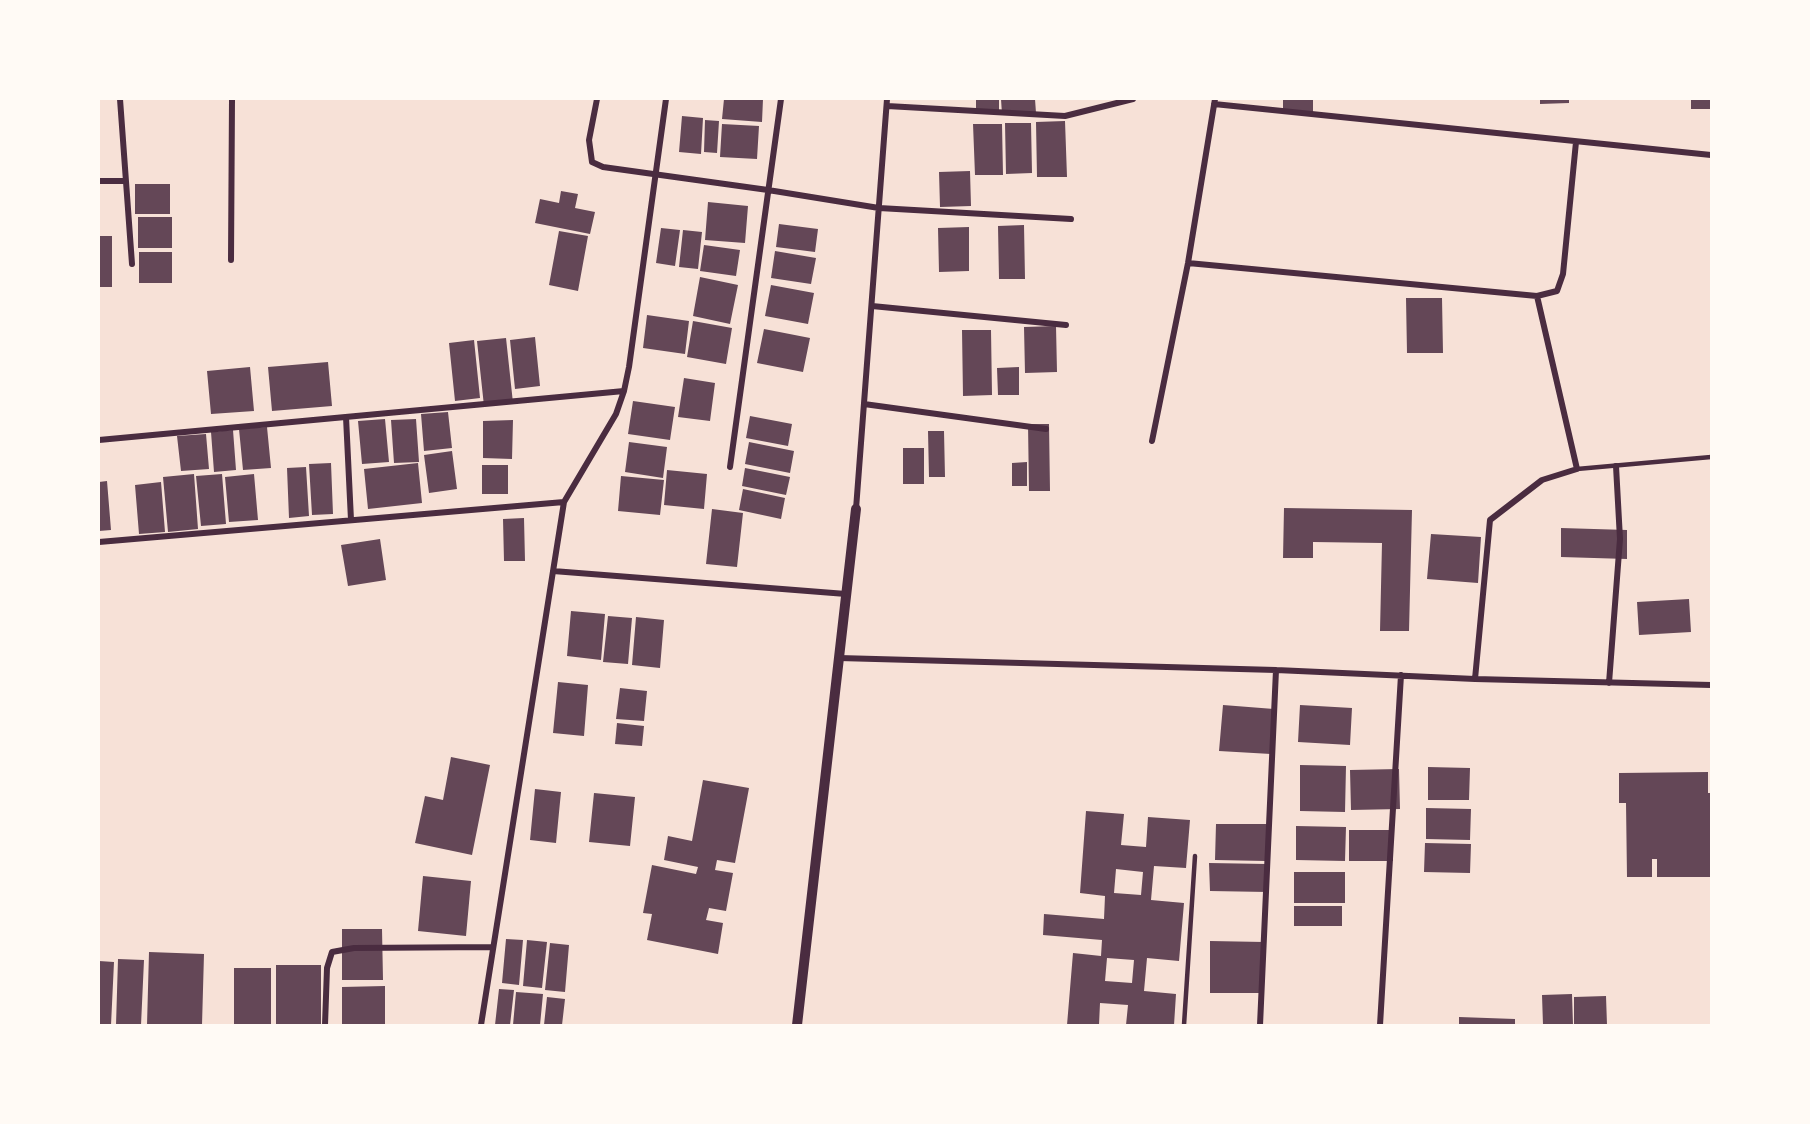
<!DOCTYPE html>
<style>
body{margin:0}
#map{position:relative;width:1810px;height:1124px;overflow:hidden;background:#f7e1d7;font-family:"Alegreya Sans",sans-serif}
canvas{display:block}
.frame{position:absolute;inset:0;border:100px solid #fffaf5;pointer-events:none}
</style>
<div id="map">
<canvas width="1810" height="1124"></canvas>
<div class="frame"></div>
</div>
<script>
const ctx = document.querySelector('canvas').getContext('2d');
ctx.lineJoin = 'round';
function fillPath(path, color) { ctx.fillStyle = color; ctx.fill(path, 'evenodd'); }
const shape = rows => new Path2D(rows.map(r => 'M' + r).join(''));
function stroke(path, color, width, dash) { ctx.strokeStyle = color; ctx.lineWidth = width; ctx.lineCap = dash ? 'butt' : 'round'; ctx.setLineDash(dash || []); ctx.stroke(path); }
fillPath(shape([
 [724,99,763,99,762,122,722,119],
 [976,99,999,99,999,111,976,111],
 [1001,99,1035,99,1036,113,1002,114],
 [1283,99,1313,99,1313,114,1283,112],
 [1540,99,1569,99,1569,103,1540,104],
 [1691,99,1711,99,1711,109,1691,109],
 [682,116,703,118,701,154,679,152],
 [705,120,719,121,717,153,704,152],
 [1065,121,1067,177,1037,177,1036,122],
 [1005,123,1031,123,1032,173,1006,174],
 [722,124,759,126,757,159,720,157],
 [973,124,1002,124,1003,175,975,175],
 [970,171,971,206,940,207,939,172],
 [135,184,170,184,170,214,135,214],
 [561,191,578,194,575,208,595,212,590,234,535,223,540,199,559,203],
 [708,202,748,206,745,243,705,240],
 [138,217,172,217,172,248,138,248],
 [779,224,818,229,815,252,776,247],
 [1024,225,1025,279,999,279,998,226],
 [969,227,969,271,939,272,938,228],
 [661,228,680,230,675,266,656,263],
 [683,230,702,232,698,269,679,267],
 [559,231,588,236,578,291,549,285],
 [99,236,112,236,112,287,99,287],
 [704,245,740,250,736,276,700,271],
 [775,251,816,258,811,284,771,278],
 [139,252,172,252,172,283,139,283],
 [700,277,738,285,730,324,693,316],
 [771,285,814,293,808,324,765,316],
 [1406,298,1442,298,1443,353,1407,353],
 [647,315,689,321,685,354,643,348],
 [693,321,732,328,726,364,687,357],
 [1056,326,1057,372,1025,373,1024,327],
 [764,329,810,338,803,372,757,363],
 [962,330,991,330,992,395,963,396],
 [535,337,540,386,515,389,510,340],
 [506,338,513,403,484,406,477,341],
 [474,340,480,398,455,401,449,343],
 [328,362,332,406,272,411,268,367],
 [250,367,254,411,211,414,207,371],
 [1019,367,1019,395,998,395,997,368],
 [684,378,715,383,710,421,678,417],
 [633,401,675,407,670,440,628,434],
 [448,412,452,448,424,451,421,414],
 [750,416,792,424,788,446,746,438],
 [385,419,389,462,362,464,358,421],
 [416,419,419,462,394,463,391,420],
 [513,420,512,459,483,458,483,421],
 [1028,424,1049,424,1050,491,1029,491],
 [267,427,271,468,243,470,239,429],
 [233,430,236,470,214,472,211,432],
 [928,431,944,431,945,477,929,477],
 [206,434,209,469,181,471,177,436],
 [629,442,667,447,663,478,625,472],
 [749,442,794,451,790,473,745,464],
 [903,448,924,448,924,484,903,484],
 [452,451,457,489,429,493,424,455],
 [1027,462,1027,486,1012,486,1012,463],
 [331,463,333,514,312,515,309,464],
 [418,463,422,503,368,509,364,469],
 [482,465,508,465,508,494,482,494],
 [306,467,309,516,289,518,287,468],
 [745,468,790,477,786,495,742,486],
 [667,470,707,474,704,509,664,505],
 [194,474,198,529,168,532,163,477],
 [222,474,226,524,201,526,196,476],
 [254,474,258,520,229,522,225,477],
 [621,476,664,480,660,515,618,511],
 [107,481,111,530,99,531,99,482],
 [161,482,165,532,139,534,135,485],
 [743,489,785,498,781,519,739,510],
 [1284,508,1412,510,1409,631,1380,631,1382,543,1313,542,1313,558,1283,558],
 [712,509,743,513,737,567,706,564],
 [524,518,525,561,504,561,503,519],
 [1561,528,1627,530,1627,559,1561,557],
 [1431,534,1481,537,1478,583,1427,579],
 [380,539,386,580,348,586,341,545],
 [1689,599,1691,632,1639,635,1637,602],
 [571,611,605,614,601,660,567,656],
 [608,616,632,618,628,664,603,662],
 [636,617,664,620,660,668,632,665],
 [558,682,588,685,584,736,553,733],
 [620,688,647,691,644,721,616,719],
 [1223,705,1274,709,1271,754,1219,751],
 [1300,705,1352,708,1350,745,1298,742],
 [617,723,644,726,642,746,615,744],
 [451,757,490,765,472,855,415,843,425,796,443,800],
 [1300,765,1346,766,1345,812,1300,811],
 [1428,767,1470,768,1469,800,1428,800],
 [1399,769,1400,809,1351,810,1350,770],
 [1708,772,1708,793,1711,793,1711,877,1657,877,1657,859,1652,859,1652,877,1627,877,1626,803,1619,803,1619,773],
 [703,780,749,788,735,863,717,860,715,870,733,873,726,911,709,908,706,920,723,923,718,954,647,940,652,914,643,913,652,865,696,874,698,867,664,860,668,836,692,841],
 [535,789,561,792,556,843,530,840],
 [594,793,635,797,630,846,589,842],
 [1426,808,1471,809,1470,840,1426,839],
 [1086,811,1124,814,1121,845,1146,847,1148,817,1190,820,1186,868,1154,866,1151,900,1184,903,1179,961,1147,958,1144,991,1176,994,1174,1025,1126,1025,1128,1005,1100,1003,1099,1025,1067,1025,1073,953,1101,956,1102,940,1043,935,1044,914,1104,919,1105,896,1080,893],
 [1116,869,1143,872,1141,895,1114,893],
 [1107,958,1134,960,1132,983,1105,981],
 [1216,824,1266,824,1266,861,1215,860],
 [1296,826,1346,827,1345,861,1296,860],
 [1349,830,1393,830,1393,861,1349,861],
 [1425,843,1471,844,1470,873,1424,872],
 [1209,863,1267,864,1268,892,1210,891],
 [1294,872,1345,872,1345,903,1294,903],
 [423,876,471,881,466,936,418,931],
 [1294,906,1342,906,1342,926,1294,926],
 [342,929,382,929,383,980,342,980],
 [506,939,523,940,519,985,502,983],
 [527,940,547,942,542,988,523,986],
 [1210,941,1264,942,1263,993,1210,993],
 [550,943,569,945,565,992,545,990],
 [149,952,204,954,202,1025,147,1025],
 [118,959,144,960,141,1025,116,1025],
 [99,961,114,962,111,1025,99,1025],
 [276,965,321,965,321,1025,276,1025],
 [234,968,271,968,271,1025,234,1025],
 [385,986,385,1025,342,1025,342,987],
 [499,989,514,990,510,1025,495,1025],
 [516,992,543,994,540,1025,513,1025],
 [1572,994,1573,1025,1543,1025,1542,995],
 [1606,996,1607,1025,1574,1025,1574,997],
 [547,997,565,999,562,1025,544,1025],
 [1459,1017,1515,1019,1515,1025,1459,1025]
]), '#644757');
stroke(shape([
 [1577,469,1711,457],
 [1184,1025,1195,856]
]), '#4a2c40', 4.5);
stroke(shape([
 [120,99,132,264],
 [597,99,589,140,592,162,603,167,768,190,879,208,1071,219],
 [1214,104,1711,155],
 [887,106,1065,116,1133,99],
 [99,181,126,181],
 [231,260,232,99],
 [1188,263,1537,296,1557,291,1563,274,1576,142],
 [872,306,1066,325],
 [864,404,1046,429],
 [346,417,351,520],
 [99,440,624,391],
 [1152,441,1188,263,1215,99],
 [730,467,781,99],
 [856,509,887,99],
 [99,542,564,502],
 [553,571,846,594],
 [839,658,1276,670,1475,679,1711,685],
 [1475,679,1490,520,1542,480,1577,469,1537,296],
 [1609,683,1620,539,1616,466],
 [325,1025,327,968,332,952,354,948,493,947],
 [481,1025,564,502,616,414,624,391,629,367,666,99],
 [1260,1025,1276,670],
 [1380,1025,1401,675]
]), '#4a2c40', 6);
stroke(shape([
 [797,1025,856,509]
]), '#4a2c40', 10);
</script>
